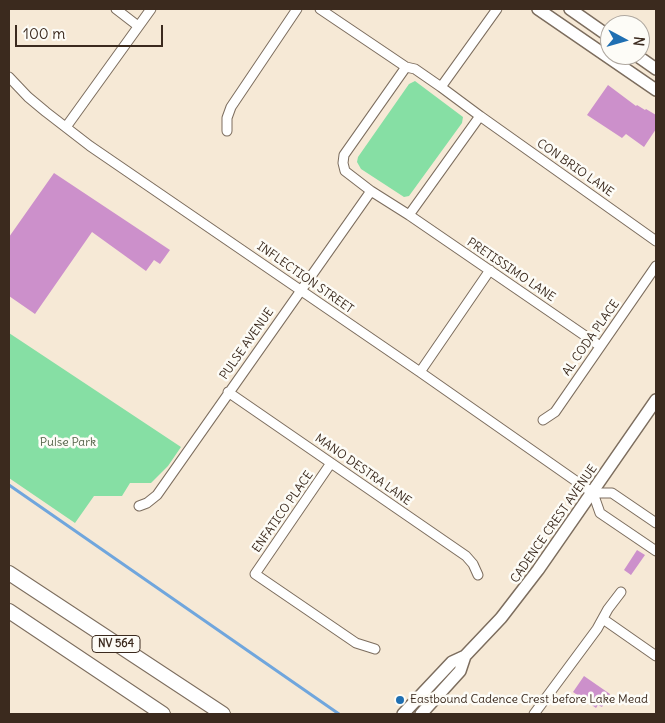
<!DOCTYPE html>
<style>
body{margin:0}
#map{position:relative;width:665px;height:723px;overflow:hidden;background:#f6e9d6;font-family:Delius,sans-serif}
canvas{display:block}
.frame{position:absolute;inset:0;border:10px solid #3b2a1e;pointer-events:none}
.north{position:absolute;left:600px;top:15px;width:50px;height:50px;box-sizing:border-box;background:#fdfcf7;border:1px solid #afa8a0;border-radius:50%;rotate:96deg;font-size:14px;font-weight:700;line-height:20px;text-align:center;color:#3b2a1e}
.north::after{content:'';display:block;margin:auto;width:18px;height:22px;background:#1f6fb2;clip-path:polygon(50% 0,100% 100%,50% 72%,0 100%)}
.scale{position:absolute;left:15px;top:25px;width:148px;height:22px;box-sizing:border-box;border:2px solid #3b2a1e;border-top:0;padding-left:6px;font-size:15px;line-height:18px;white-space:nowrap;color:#3b2a1e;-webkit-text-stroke:4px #fdfcf7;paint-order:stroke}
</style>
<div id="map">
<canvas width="665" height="723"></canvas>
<div class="frame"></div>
<div class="north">N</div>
<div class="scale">100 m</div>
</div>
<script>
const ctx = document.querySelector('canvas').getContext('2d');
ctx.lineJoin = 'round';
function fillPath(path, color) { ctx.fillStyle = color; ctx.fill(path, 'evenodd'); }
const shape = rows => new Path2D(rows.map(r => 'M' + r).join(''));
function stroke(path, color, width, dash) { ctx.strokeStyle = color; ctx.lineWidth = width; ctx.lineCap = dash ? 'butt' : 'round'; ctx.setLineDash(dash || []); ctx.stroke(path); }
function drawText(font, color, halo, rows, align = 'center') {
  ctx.font = font + ' Delius,sans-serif'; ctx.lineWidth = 5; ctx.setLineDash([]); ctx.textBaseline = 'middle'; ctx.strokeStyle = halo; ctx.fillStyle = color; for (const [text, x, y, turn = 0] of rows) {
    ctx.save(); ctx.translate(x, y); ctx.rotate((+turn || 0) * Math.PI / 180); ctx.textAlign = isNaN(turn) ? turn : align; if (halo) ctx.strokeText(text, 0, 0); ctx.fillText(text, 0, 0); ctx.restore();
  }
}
fillPath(shape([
 [415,81,463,117,462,123,409,196,404,197,361,169,357,162,358,157,409,84],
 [9,333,181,447,168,466,151,483,130,483,122,496,94,496,75,523,9,478]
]), '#86dfa4');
stroke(shape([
 [9,485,339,714]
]), '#70a6dd', 3);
fillPath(shape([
 [608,85,636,106,637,105,645,110,646,109,656,115,656,129,644,147,626,134,622,138,587,115],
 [54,173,170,250,160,264,154,260,146,271,92,232,35,314,9,296,9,237],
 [637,550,645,555,631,575,624,570],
 [584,676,610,694,602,707,598,705,596,708,573,692]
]), '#cc90cb');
const minor = shape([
 [116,9,138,26],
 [320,9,406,67],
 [9,77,28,97,46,112,90,146,420,372,593,493],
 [480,116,656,241],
 [66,127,151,9],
 [227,131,227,118,231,107,297,9],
 [371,191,409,215,480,116,441,87],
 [409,215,600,346],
 [420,372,490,270],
 [228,392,466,556,473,564,478,575],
 [543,420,555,412,656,266],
 [331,463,255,574,356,643,375,649],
 [593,493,600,513,656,551],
 [593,493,612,493,656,523],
 [139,506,147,503,157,495,371,191,345,171,343,163,344,155,406,67,415,69,441,87,497,9],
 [603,619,656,656],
 [534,714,597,629,608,609,621,592]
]);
const tertiary = shape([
 [538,9,656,90],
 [570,9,610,37],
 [636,55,656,69],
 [403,714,452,662,465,656,501,618,538,570,656,400],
 [421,714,460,671,465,656]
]);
const primary = shape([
 [9,573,223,714],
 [9,611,163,714]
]);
stroke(minor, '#7c6d5e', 11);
stroke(tertiary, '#7c6d5e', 14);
stroke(primary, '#7c6d5e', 16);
stroke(minor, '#fff', 9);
stroke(tertiary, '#fff', 11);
stroke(primary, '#fff', 14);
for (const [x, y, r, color] of [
 [400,700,5,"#1f6fb2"]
]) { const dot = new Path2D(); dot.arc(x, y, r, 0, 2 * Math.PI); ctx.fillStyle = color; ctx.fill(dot); stroke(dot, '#fdfcf7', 2); }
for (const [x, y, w] of [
 [116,644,48]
]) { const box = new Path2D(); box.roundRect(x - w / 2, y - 8.5, w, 17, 4); ctx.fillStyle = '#fdfcf7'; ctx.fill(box); stroke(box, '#3b2a1e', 1); }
drawText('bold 11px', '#3b2a1e', null, [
 ["NV 564",116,644]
]);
drawText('12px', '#3b2a1e', '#fdfcf7', [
 ["CON BRIO LANE",575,168,35],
 ["PRETISSIMO LANE",511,270,34],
 ["INFLECTION STREET",305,278,35],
 ["AL CODA PLACE",591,338,-55],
 ["PULSE AVENUE",247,344,-55],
 ["MANO DESTRA LANE",363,470,35],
 ["ENFATICO PLACE",283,512,-55],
 ["CADENCE CREST AVENUE",554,524,-55]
]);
drawText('12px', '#526046', '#fdfcf7', [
 ["Pulse Park",68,443]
]);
drawText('12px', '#3b2a1e', '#fdfcf7', [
 ["Eastbound Cadence Crest before Lake Mead",410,700]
], 'left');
</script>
